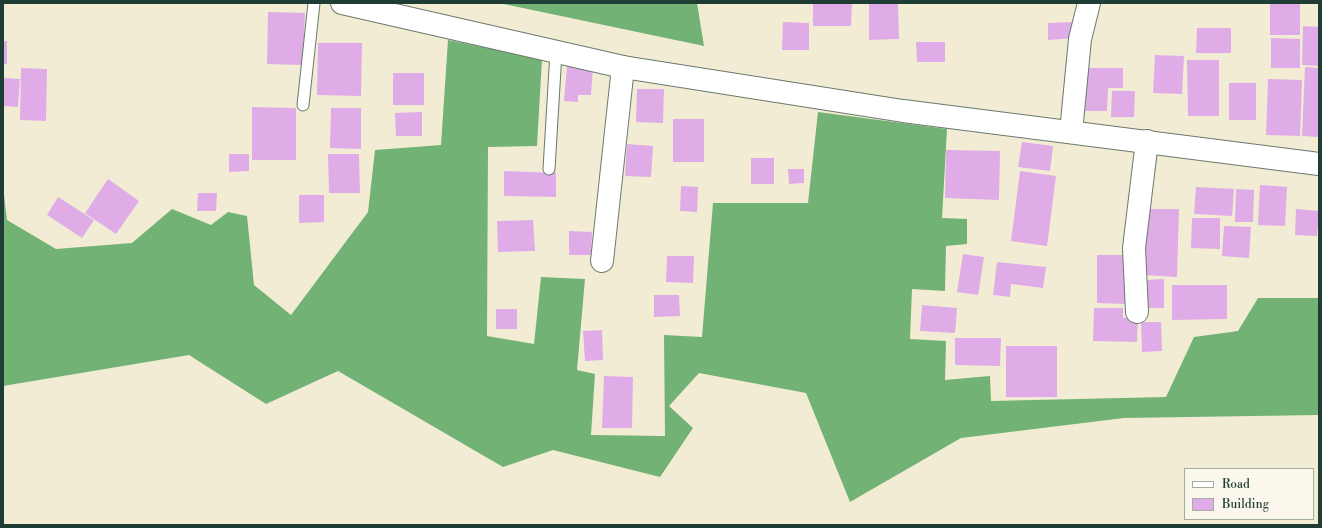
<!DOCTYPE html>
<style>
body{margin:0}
#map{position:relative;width:1322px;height:528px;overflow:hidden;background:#f3ecd5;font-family:"Libre Bodoni",serif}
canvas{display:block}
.frame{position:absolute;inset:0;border:4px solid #1f3d34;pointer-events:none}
.legend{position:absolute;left:1184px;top:468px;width:130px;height:52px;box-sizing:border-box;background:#fbf7ec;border:1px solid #a3ada2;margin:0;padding:5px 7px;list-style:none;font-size:12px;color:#1f3d34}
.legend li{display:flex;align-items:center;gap:8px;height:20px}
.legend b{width:20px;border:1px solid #a3ada2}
</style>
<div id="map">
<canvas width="1322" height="528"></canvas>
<div class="frame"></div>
<ul class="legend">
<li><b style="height:5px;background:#fff"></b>Road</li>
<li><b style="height:11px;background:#dface7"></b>Building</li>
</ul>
</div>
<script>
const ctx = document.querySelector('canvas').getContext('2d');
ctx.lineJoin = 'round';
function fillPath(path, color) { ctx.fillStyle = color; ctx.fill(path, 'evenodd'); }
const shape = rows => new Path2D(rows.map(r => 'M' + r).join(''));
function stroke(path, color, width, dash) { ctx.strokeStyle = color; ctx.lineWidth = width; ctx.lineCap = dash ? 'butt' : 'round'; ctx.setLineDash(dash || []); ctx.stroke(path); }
fillPath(shape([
 [499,3,697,3,704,46],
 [448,40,542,59,537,146,488,147,487,336,534,344,541,277,585,279,577,370,595,374,591,435,665,436,664,335,702,337,713,203,808,203,818,112,947,129,942,218,967,219,967,244,946,246,945,291,912,289,910,339,946,341,945,380,990,376,991,401,1166,397,1194,337,1238,331,1258,298,1319,298,1319,415,1124,418,961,438,850,502,806,393,699,373,669,406,693,428,660,477,553,450,503,467,338,371,266,404,189,355,3,386,3,186,7,220,56,249,132,243,172,209,211,225,228,212,247,216,254,285,291,315,368,212,375,150,441,145]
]), '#72b275');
fillPath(shape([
 [813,3,852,3,851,26,813,26],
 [869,3,898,3,899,39,869,40],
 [1270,3,1300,3,1300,35,1270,35],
 [268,12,305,13,303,65,267,64],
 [783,22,809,23,809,50,782,50],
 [1073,22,1074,38,1048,40,1048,23],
 [1303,26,1319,27,1319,66,1302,65],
 [1197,28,1231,28,1231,53,1196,53],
 [1271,38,1300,39,1300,68,1271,68],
 [3,41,7,41,7,64,3,64],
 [916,42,945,42,945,62,917,62],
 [318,43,362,43,361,96,317,95],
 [1155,55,1184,56,1182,94,1153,93],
 [1187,60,1219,60,1219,116,1188,116],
 [567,66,593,68,591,95,578,95,578,102,564,101],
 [1305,67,1319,68,1319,137,1302,136],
 [21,68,47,69,46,121,20,120],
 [1083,68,1123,68,1123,88,1108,88,1107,111,1083,111],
 [393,73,424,73,424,105,393,105],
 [3,78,20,79,18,107,3,106],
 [1268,79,1302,80,1300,136,1266,135],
 [1229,83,1256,83,1256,120,1229,120],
 [637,89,664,89,663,123,636,122],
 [1112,91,1135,91,1134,117,1111,117],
 [252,107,296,108,296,160,252,160],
 [331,108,361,108,361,149,330,148],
 [422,112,422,136,396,136,395,113],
 [673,119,704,119,704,162,673,162],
 [1022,142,1053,146,1050,171,1018,167],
 [627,144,653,146,651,177,625,176],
 [946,150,1000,151,999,200,945,198],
 [229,154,249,154,249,171,229,172],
 [328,154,359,154,360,193,329,193],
 [751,158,774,158,774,184,751,184],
 [788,169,804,169,804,183,789,184],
 [504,171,556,173,556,197,504,196],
 [1020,171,1056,176,1047,246,1011,241],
 [108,179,139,201,116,234,85,213],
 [1260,185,1287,187,1285,226,1258,225],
 [681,186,698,187,697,212,680,211],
 [1196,187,1234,189,1232,216,1194,214],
 [1236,189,1254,190,1253,222,1235,222],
 [198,193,217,193,216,211,197,211],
 [299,195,324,195,324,222,299,223],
 [58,197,94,220,82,238,47,215],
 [1146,209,1179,209,1177,277,1144,275],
 [1296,209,1319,211,1317,236,1295,235],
 [1192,218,1220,218,1220,249,1191,248],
 [533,220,535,251,498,252,497,221],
 [1224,226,1251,227,1249,258,1222,256],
 [569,231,592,232,591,255,569,255],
 [963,254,984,257,978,295,957,292],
 [1097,255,1126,255,1126,304,1097,303],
 [667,256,694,256,693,283,666,282],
 [997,262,1046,267,1043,288,1011,284,1010,297,993,295],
 [1164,279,1164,308,1145,308,1145,280],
 [1172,285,1227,285,1227,319,1172,320],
 [654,295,679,295,680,316,654,317],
 [922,305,957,308,955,333,920,331],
 [1094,308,1123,308,1123,318,1138,318,1137,342,1093,341],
 [496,309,517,309,517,329,496,329],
 [1141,322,1161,322,1162,351,1142,352],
 [602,330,603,360,585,361,583,331],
 [955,338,1001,338,1000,366,955,365],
 [1006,346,1057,346,1057,397,1006,397],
 [604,376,633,377,632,428,602,428]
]), '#dface7');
const lane = shape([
 [303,105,314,3],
 [549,169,556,52]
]);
const street = shape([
 [1071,132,1080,39,1089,3],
 [602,261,623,67],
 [1137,312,1134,248,1147,141]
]);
const secondary = shape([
 [342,3,623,67,903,111,1319,164]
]);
stroke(lane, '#697a6c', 13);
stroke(street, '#697a6c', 24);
stroke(secondary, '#697a6c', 24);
stroke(lane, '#fff', 11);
stroke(street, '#fff', 22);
stroke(secondary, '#fff', 22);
</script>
